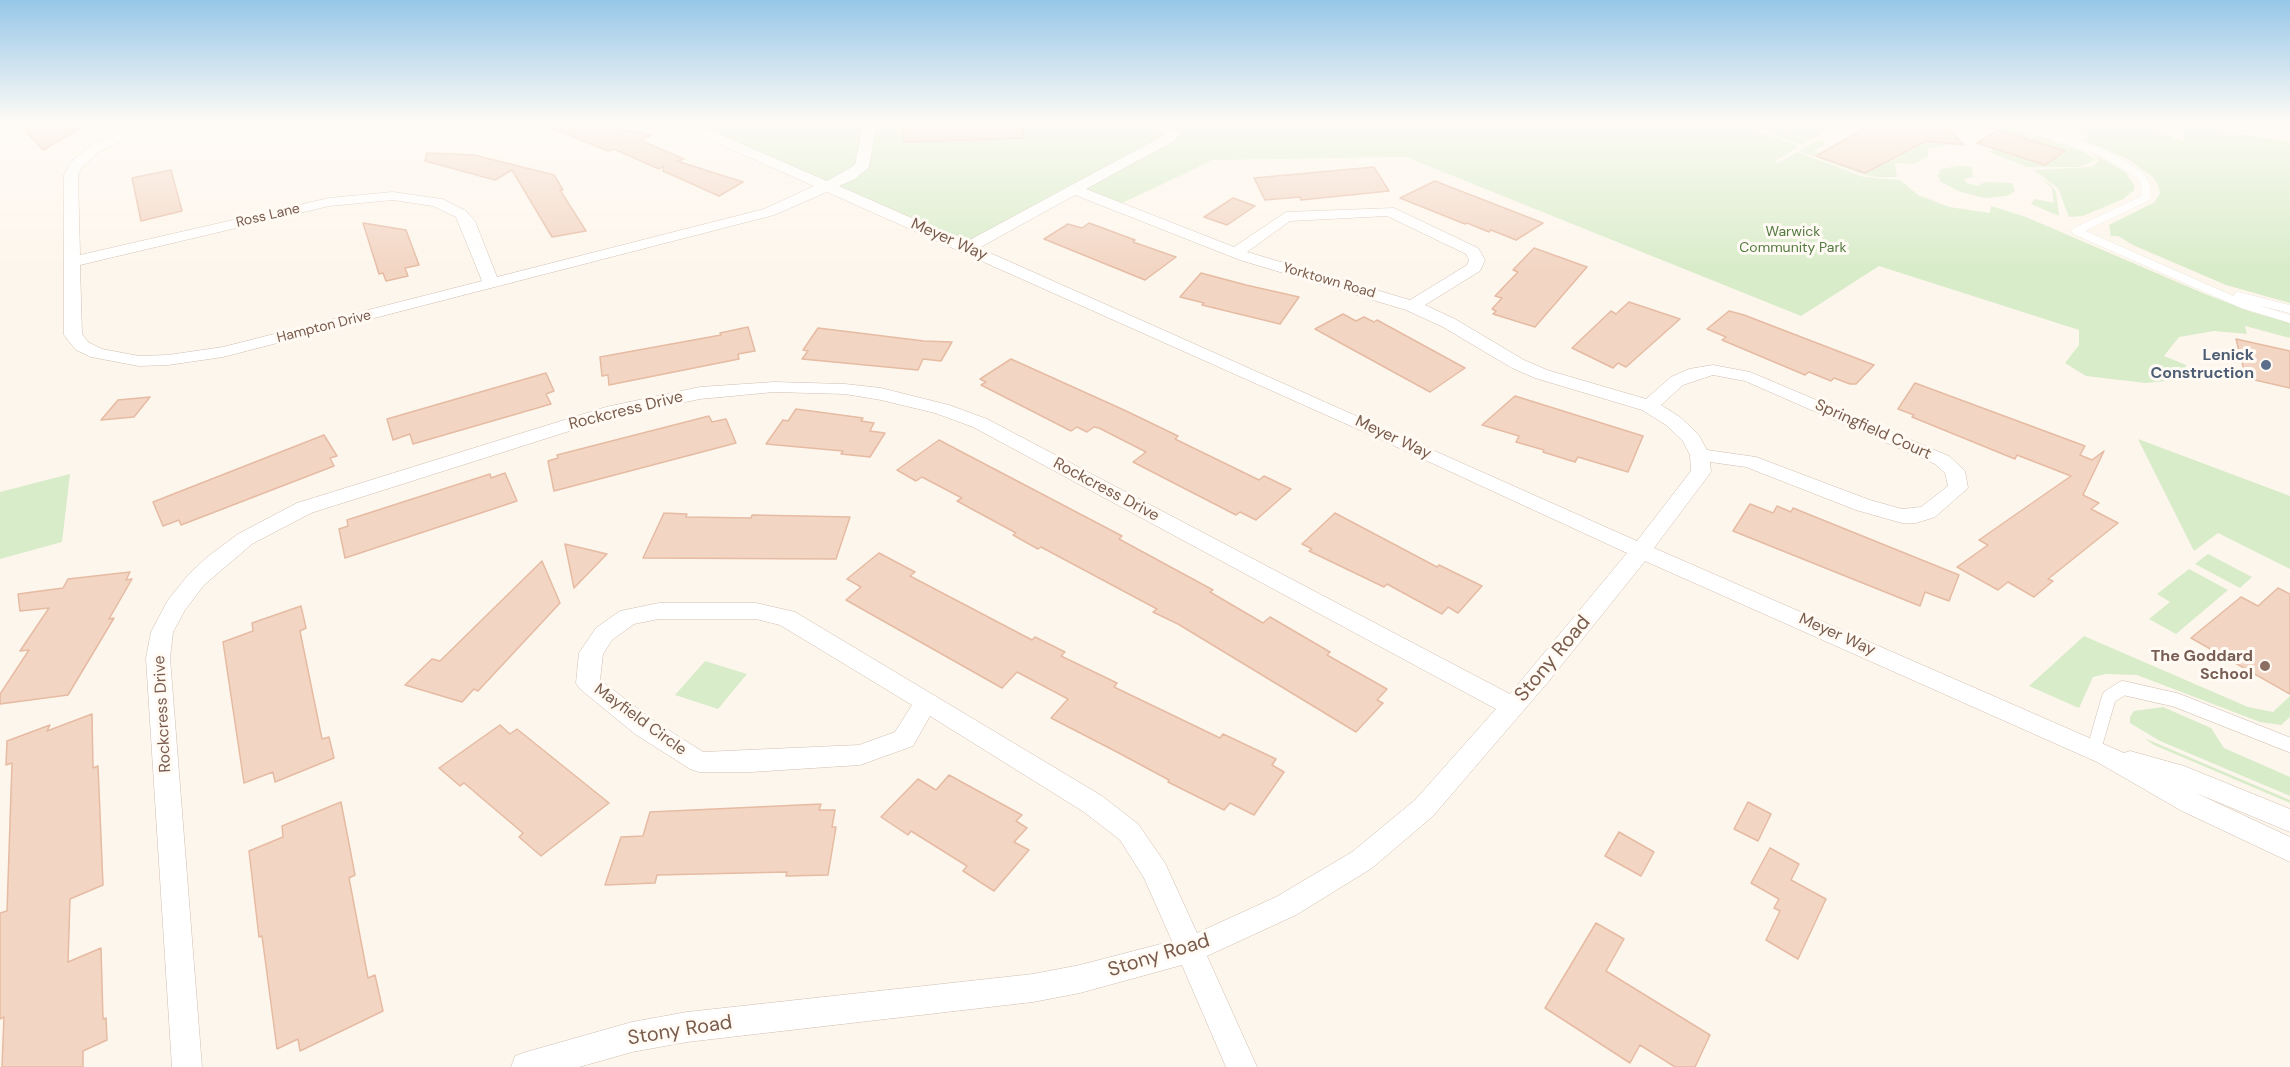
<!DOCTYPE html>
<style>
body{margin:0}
canvas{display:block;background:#fdf6ec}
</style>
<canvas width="2290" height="1067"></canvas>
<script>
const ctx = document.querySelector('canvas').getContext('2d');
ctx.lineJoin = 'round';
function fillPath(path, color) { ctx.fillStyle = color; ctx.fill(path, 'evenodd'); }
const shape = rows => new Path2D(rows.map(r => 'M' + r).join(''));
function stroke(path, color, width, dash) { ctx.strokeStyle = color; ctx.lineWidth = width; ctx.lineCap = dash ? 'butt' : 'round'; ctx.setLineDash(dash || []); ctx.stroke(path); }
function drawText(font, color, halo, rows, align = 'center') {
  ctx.font = font + ' "DM Sans",sans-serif'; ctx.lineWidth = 6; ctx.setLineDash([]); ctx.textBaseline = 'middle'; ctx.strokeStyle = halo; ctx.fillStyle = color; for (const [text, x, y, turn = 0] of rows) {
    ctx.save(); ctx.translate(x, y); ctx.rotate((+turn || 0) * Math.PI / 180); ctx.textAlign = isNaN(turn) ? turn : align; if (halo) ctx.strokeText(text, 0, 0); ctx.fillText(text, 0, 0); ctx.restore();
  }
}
fillPath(shape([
 [679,121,1741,121,1737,124,1799,146,1774,162,1778,163,1797,152,1864,177,1900,180,1918,195,1949,207,1990,213,1991,206,2026,217,2205,294,2252,312,2290,322,2290,338,2245,326,2247,334,2214,331,2179,337,2164,356,2186,365,2187,379,2146,383,2086,376,2065,363,2079,345,2079,330,1879,266,1801,316,1406,157,1213,160,1116,206,1075,190,967,248],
 [1750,121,1786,121,1790,122,1773,127,1787,132,1791,130,1789,126,1794,124,1803,126,1813,125,1816,121,1844,121,1802,145,1743,124],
 [1941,121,1989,121,2033,134,2026,139,2000,129,1997,130,1968,121],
 [2036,121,2135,121,2184,142,2182,132,2193,126,2290,142,2290,303,2226,285,2133,245,2118,236,2111,236,2109,225,2155,202,2160,193,2158,185,2153,177,2128,159,2083,141,2087,136],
 [2037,136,2085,152,2095,160,2079,167,2027,167,1987,151,1995,149,2045,165,2065,152,2030,140],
 [1818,140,1827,143,1814,151,1819,154,1817,156,1865,173,1888,158,1893,160,1901,156,1895,153,1904,147,1912,150,1926,140,1950,145,1928,149,1928,156,1914,164,1895,163,1897,177,1878,177,1865,175,1799,151],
 [2092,153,2125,172,2134,185,2134,190,2123,199,2083,216,2069,217,2058,188,2034,170,2092,167,2100,160],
 [1959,166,1972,167,1973,177,1964,179,1967,183,1978,186,1985,182,2012,183,2015,191,2007,196,1985,198,1961,192,1941,182,1938,176,1941,169],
 [2042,179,2050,184,2056,192,2059,216,2031,204,2035,199,2054,203,2052,188],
 [2138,439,2290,496,2290,569,2218,533,2194,551],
 [70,474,62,542,0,559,0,492],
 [2208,554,2252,577,2240,588,2195,564],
 [2189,569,2228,590,2176,634,2149,619,2170,602,2157,594],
 [2084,636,2248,707,2273,712,2290,696,2290,717,2281,725,2260,722,2137,675,2106,674,2093,677,2079,708,2029,686],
 [705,661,747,674,718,709,675,695],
 [2163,707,2211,728,2224,748,2290,777,2290,796,2160,741,2130,723,2130,717,2134,711],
 [2144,738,2290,800,2290,803,2154,745]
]), '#d8ecc9');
const building = shape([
 [16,121,93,121,43,150,16,121],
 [540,121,577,121,651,135,640,140,684,159,677,161,743,182,719,196,663,171,664,166,659,169,614,149,608,151,539,123,540,121],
 [970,121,1023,121,1023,138,904,142,903,124,970,121],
 [1877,121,1941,121,1964,145,1926,141,1865,173,1816,156,1877,121],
 [1998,130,2065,151,2045,165,1977,143,1998,130],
 [427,153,474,155,554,175,563,190,560,190,586,231,552,237,512,170,495,180,425,161,427,153],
 [1374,167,1389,191,1301,200,1300,197,1265,200,1254,178,1374,167],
 [171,170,182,211,141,221,132,178,171,170],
 [1435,181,1543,223,1516,240,1491,230,1489,232,1467,223,1465,224,1400,198,1435,181],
 [1233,198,1255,206,1227,225,1204,217,1233,198],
 [363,223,406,230,419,265,405,268,408,276,386,281,383,273,379,274,363,223],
 [1089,223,1135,240,1133,242,1176,257,1145,280,1044,239,1068,224,1082,228,1089,223],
 [1534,248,1587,267,1535,327,1493,314,1496,311,1492,309,1502,298,1495,296,1518,272,1513,270,1534,248],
 [1201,273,1246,285,1299,297,1280,324,1202,305,1204,303,1180,297,1201,273],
 [1629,302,1680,319,1626,367,1618,363,1613,368,1572,348,1611,311,1616,314,1629,302],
 [1729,311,1744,315,1874,365,1856,384,1850,384,1834,378,1831,381,1809,372,1805,375,1722,340,1726,337,1707,329,1729,311],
 [1343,314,1356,321,1364,317,1374,322,1377,320,1465,368,1430,392,1315,329,1343,314],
 [748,327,755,351,738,354,739,359,609,385,608,375,602,376,600,357,721,335,720,333,748,327],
 [818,328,924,341,952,342,941,361,923,359,918,370,802,359,808,351,803,350,818,328],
 [2236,339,2290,351,2290,388,2246,378,2236,339],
 [1011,359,1124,410,1178,436,1175,439,1259,480,1264,476,1291,489,1256,520,1240,512,1236,515,1133,462,1146,452,1099,428,1094,427,1087,432,1077,427,1071,431,981,385,986,382,980,379,1011,359],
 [546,373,554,391,546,394,551,404,413,444,410,434,393,440,387,419,546,373],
 [1915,383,2085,446,2080,455,2092,460,2104,451,2083,495,2099,503,2091,509,2118,523,2048,579,2053,581,2034,597,2008,582,1998,590,1957,567,1988,545,1979,540,2071,476,2017,455,2015,459,1912,417,1914,415,1898,409,1915,383],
 [1515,396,1643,436,1628,472,1578,457,1575,462,1543,452,1544,450,1516,442,1519,436,1482,425,1515,396],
 [150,397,134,417,101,420,118,400,150,397],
 [796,409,863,418,861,421,874,423,870,431,885,433,870,457,841,454,843,451,766,444,783,420,788,421,796,409],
 [709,416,712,422,726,419,736,443,554,491,548,461,558,458,557,455,709,416],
 [324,435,337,456,330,458,334,466,181,525,179,520,163,526,153,502,324,435],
 [939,440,1122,536,1119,539,1213,590,1210,592,1263,623,1270,617,1330,652,1327,655,1387,689,1377,700,1383,703,1356,732,1178,624,1153,612,1157,609,1041,547,1038,549,1013,535,1016,533,957,501,962,498,922,477,916,481,897,470,939,440],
 [505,473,517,501,345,558,339,529,348,526,347,520,490,474,491,478,505,473],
 [1750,504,1773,513,1777,506,1791,512,1793,508,1959,575,1949,601,1925,592,1920,606,1733,531,1750,504],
 [664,513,687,514,686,517,751,518,752,515,850,517,836,559,643,558,664,513],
 [1335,513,1437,567,1439,565,1482,586,1458,613,1448,607,1442,614,1387,584,1384,587,1309,551,1312,549,1302,544,1335,513],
 [565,544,607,554,574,588,565,544],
 [879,553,915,572,910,576,1032,640,1035,637,1065,652,1061,656,1117,683,1114,687,1220,738,1223,734,1276,759,1272,765,1284,772,1254,815,1230,803,1224,810,1168,782,1169,780,1117,752,1051,718,1068,699,1017,672,1002,688,846,600,861,587,847,579,879,553],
 [542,561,560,603,478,691,474,689,462,702,405,685,432,659,440,661,542,561],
 [130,572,126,580,132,579,109,619,114,618,68,695,0,704,0,694,29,650,20,651,49,608,20,611,18,594,63,588,68,579,130,572],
 [2278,588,2290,594,2290,694,2191,638,2241,597,2258,606,2278,588],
 [301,606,306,628,300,631,322,739,329,737,334,758,275,782,273,772,244,783,223,642,253,631,252,623,301,606],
 [92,714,93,768,98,766,103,885,70,899,68,962,101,948,103,1019,106,1018,107,1040,83,1051,83,1067,2,1067,4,1017,0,1019,0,913,7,911,12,763,6,765,7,741,50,725,47,731,92,714],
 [500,725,510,734,517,729,609,803,541,856,519,837,523,833,464,783,460,786,439,768,500,725],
 [949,775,1022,815,1016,821,1027,828,1014,842,1029,850,994,891,963,871,967,866,911,831,908,835,881,817,918,779,936,790,949,775],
 [341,802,355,875,349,878,368,978,375,975,383,1011,300,1051,298,1039,277,1049,262,936,259,937,249,851,283,837,282,826,341,802],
 [1748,802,1771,814,1758,841,1734,829,1748,802],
 [821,804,819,810,835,810,832,827,836,827,828,875,786,876,787,872,657,875,655,883,605,885,621,837,643,836,650,812,821,804],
 [1619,832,1654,852,1641,876,1605,856,1619,832],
 [1770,848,1799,864,1791,880,1826,899,1798,959,1766,940,1780,911,1774,908,1779,899,1751,883,1770,848],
 [1596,923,1624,939,1606,971,1710,1035,1695,1067,1675,1067,1640,1045,1630,1063,1545,1008,1596,923]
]);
fillPath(building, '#f3d5c3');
stroke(building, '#e6bba3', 1.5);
const serviceFar1 = shape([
 [2003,121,2100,151,2140,175,2146,185,2146,198,2076,231],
 [2076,231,2244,305,2290,319],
 [2238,296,2290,309]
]);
const service = shape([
 [2094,749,2109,697,2123,688,2176,700,2290,745]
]);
const minor = shape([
 [141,121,158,121,99,152,83,166,78,175,80,255,329,198,393,192,442,199,466,211,475,221,497,277,764,209,814,186,674,124,673,121,689,121,827,181,855,165,864,121,877,121,869,167,855,179,839,186,966,242,1164,135,1135,121,1153,121,1180,133,1174,141,1086,189,1234,247,1286,212,1394,208,1478,248,1485,260,1480,271,1425,305,1455,319,1524,360,1547,370,1646,399,1671,377,1689,369,1713,365,1750,372,1949,456,1965,471,1968,488,1935,517,1916,523,1902,523,1856,510,1746,467,1710,462,1711,472,1654,548,2124,753,2130,751,2184,766,2290,809,2290,832,2196,793,2290,837,2290,862,2182,811,2097,762,1645,561,1548,682,1433,816,1372,868,1296,915,1207,956,1257,1067,1226,1067,1182,965,1080,993,1033,1002,687,1042,632,1052,579,1067,511,1067,515,1056,526,1052,632,1022,687,1012,1033,974,1080,965,1172,941,1144,878,1120,840,1084,812,930,716,913,746,860,765,751,772,699,772,690,769,635,734,580,689,576,683,579,653,583,647,596,628,620,611,659,603,756,603,795,612,1102,796,1138,824,1165,863,1197,933,1276,897,1352,852,1415,800,1496,709,973,427,935,413,881,400,845,394,774,392,700,399,617,416,311,513,252,544,204,585,185,610,173,632,170,658,202,1067,172,1067,146,658,151,632,168,600,188,575,206,558,238,534,297,503,606,407,700,387,774,382,845,384,881,388,949,405,987,419,1510,694,1627,553,1371,435,827,192,774,215,223,357,168,365,139,366,91,357,76,350,64,335,64,175,72,161,89,146,141,121],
 [1075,195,1240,260,1406,310,1443,327,1512,368,1535,378,1642,410,1666,425,1683,441,1690,455,1691,471,1637,541,979,248,1075,195],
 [393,200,433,206,456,217,482,281,223,347,168,355,139,356,102,349,88,342,82,334,80,265,329,206,393,200],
 [1387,216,1466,254,1469,260,1467,265,1410,300,1247,252,1290,221,1387,216],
 [1713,375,1745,381,1935,464,1945,473,1948,486,1921,507,1902,509,1870,500,1756,457,1707,450,1698,434,1680,417,1661,405,1683,385,1713,375],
 [659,619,756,619,780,625,912,705,895,732,859,745,703,752,653,720,600,680,603,654,612,640,634,624,659,619]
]);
stroke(serviceFar1, '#d1beb0', 8);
stroke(service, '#d1beb0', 15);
stroke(minor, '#d1beb0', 1);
stroke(serviceFar1, '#fff', 8);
stroke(service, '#fff', 14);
fillPath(minor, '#fff');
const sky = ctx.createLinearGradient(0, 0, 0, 270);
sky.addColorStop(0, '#97c7e8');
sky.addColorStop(0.45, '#fefbf6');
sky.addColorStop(1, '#fefbf600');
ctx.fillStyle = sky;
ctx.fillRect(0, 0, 2290, 270);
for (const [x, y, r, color] of [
 [2266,365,6,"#5c6f8a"],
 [2265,666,6,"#8d6e63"]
]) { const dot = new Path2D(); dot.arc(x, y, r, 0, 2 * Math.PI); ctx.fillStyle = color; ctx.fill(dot); stroke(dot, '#fffaf3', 2); }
drawText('14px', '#7a5c4d', '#fffaf3', [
 ["Ross Lane",268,216,-13],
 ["Yorktown Road",1329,281,16],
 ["Hampton Drive",324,327,-14]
]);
drawText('14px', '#537a41', '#fffaf3', [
 ["Warwick",1793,232],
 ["Community Park",1793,248]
]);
drawText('16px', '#7a5c4d', '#fffaf3', [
 ["Meyer Way",949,240,24],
 ["Rockcress Drive",626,411,-14],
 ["Springfield Court",1873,430,24],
 ["Meyer Way",1393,438,25],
 ["Rockcress Drive",1106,490,28],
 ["Meyer Way",1837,635,24],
 ["Rockcress Drive",163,714,-93],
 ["Mayfield Circle",640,720,36]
]);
drawText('bold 16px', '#4e5e75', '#fffaf3', [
 ["Lenick",2254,356],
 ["Construction",2254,374]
], 'right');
drawText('bold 16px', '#785e54', '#fffaf3', [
 ["The Goddard",2253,657],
 ["School",2253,675]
], 'right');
drawText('20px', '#7a5c4d', '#fffaf3', [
 ["Stony Road",1553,659,-50],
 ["Stony Road",1159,956,-17],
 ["Stony Road",680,1031,-9]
]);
</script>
